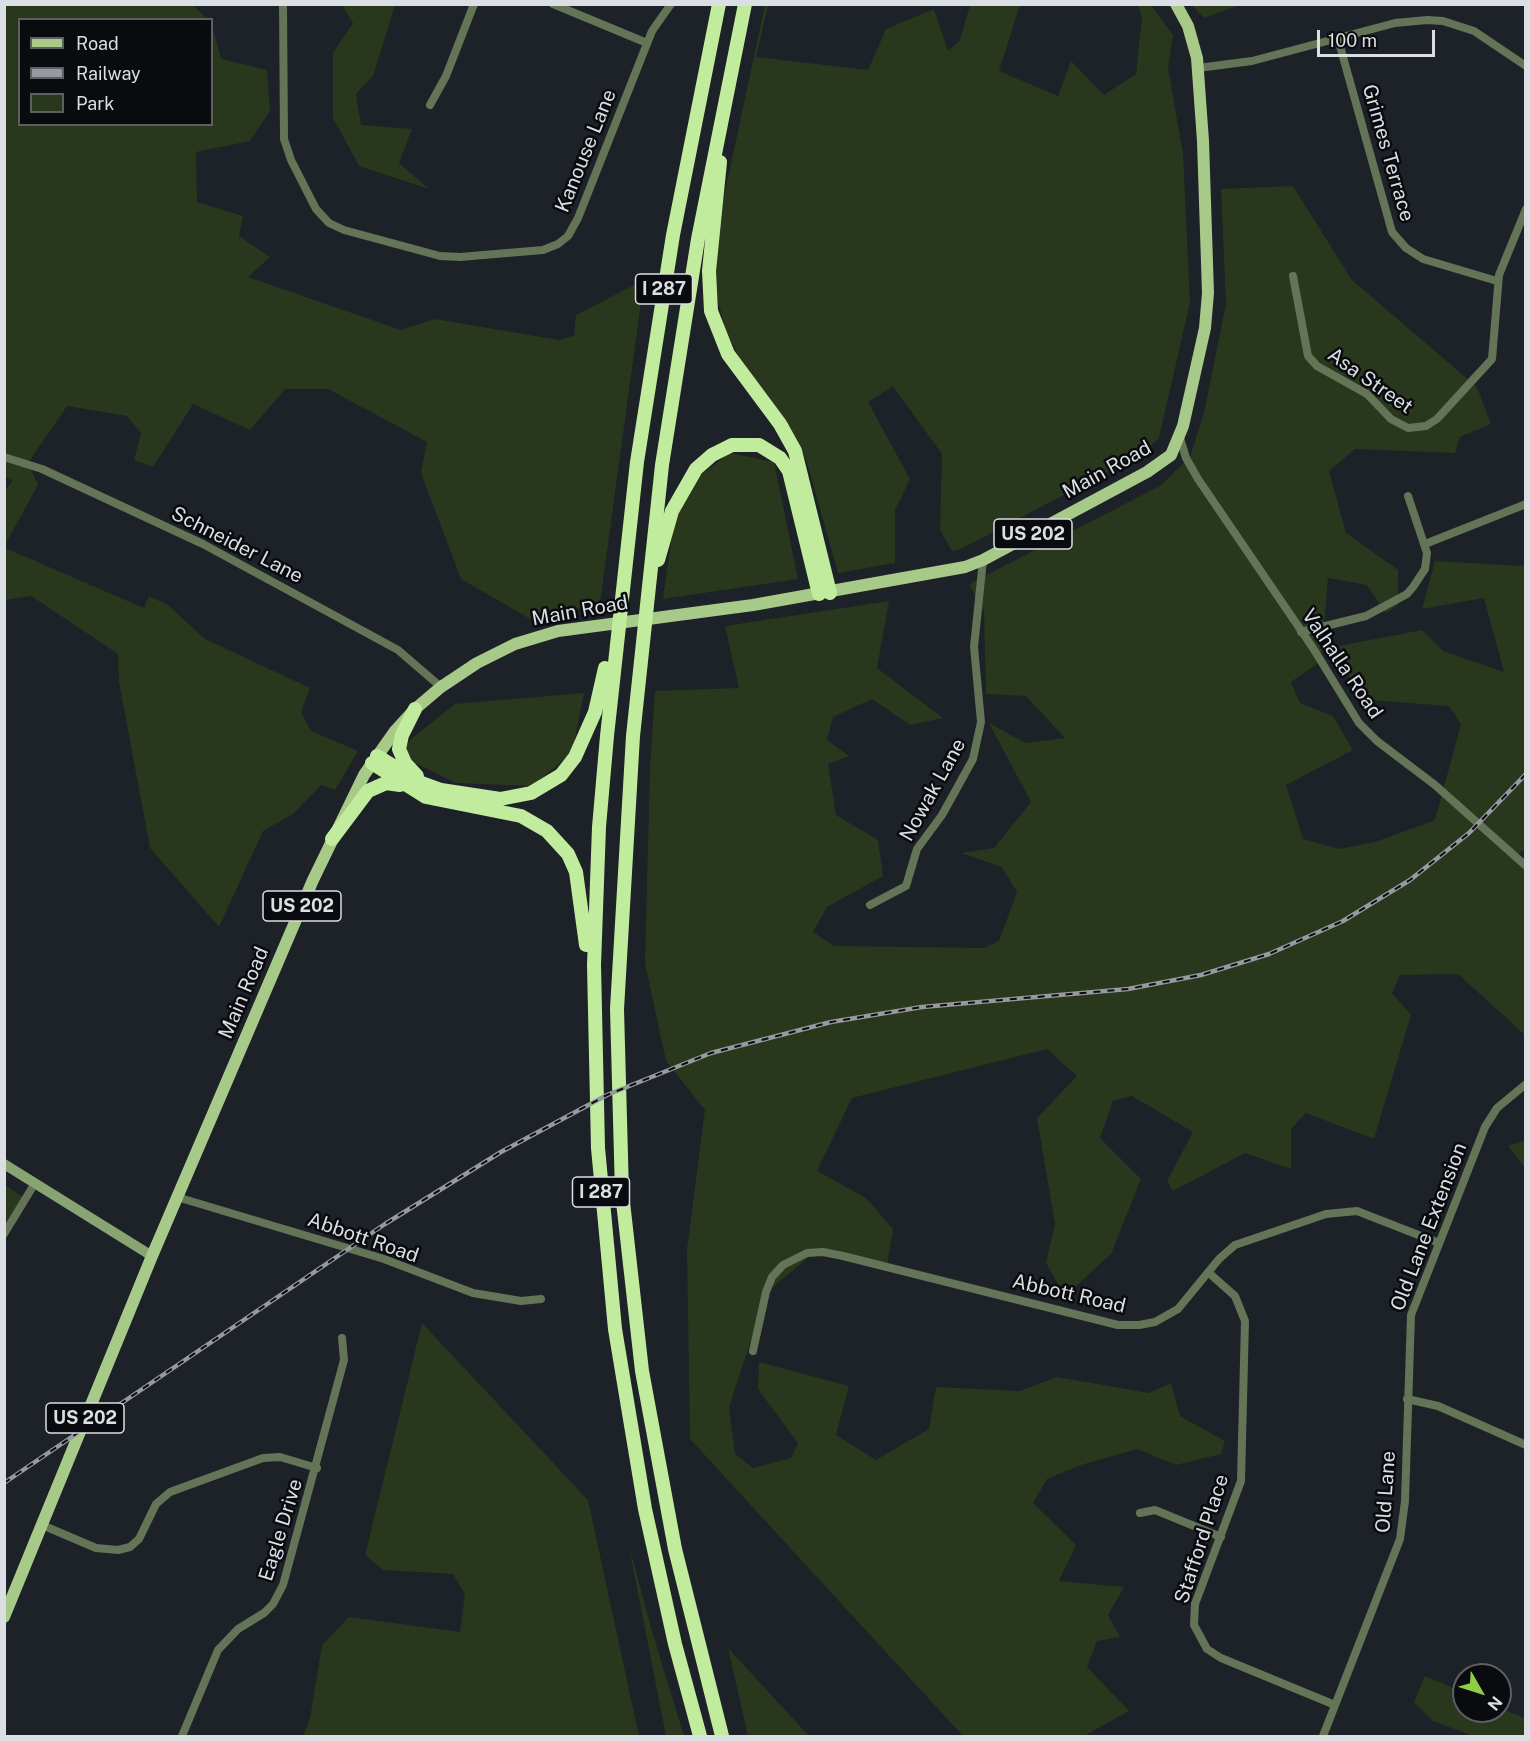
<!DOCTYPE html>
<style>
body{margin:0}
#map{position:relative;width:1530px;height:1741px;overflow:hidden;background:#1d2128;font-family:"Public Sans",sans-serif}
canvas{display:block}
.frame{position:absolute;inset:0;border:6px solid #dbdee3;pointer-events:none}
.legend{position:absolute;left:18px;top:18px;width:195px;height:108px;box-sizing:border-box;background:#090b0e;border:2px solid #5d5f63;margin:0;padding:8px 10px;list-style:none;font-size:18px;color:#dbdee3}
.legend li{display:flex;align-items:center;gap:12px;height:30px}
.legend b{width:30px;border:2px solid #5d5f63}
.north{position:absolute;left:1452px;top:1663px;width:60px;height:60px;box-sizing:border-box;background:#090b0e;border:2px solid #5d5f63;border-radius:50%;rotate:129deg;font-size:16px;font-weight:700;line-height:24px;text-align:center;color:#dbdee3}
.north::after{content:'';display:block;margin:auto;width:21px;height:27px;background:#8dce44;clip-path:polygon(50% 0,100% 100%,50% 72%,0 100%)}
.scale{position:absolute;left:1317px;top:30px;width:118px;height:27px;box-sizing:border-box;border:3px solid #dbdee3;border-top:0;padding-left:8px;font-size:18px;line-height:21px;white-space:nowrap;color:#dbdee3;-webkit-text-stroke:4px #090b0e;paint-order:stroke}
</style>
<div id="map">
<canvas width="1530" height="1741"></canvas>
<div class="frame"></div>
<ul class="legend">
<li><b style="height:8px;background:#a7ca89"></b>Road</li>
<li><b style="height:8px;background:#96999f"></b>Railway</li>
<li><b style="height:16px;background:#29371d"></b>Park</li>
</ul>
<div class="north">N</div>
<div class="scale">100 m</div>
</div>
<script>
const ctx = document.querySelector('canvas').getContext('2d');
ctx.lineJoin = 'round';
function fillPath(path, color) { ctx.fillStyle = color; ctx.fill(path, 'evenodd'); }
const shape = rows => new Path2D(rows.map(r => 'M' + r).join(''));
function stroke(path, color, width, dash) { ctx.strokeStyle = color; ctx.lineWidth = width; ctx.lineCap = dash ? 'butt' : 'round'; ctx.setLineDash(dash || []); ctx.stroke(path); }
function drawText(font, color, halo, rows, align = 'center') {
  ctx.font = font + ' "Public Sans",sans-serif'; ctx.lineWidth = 5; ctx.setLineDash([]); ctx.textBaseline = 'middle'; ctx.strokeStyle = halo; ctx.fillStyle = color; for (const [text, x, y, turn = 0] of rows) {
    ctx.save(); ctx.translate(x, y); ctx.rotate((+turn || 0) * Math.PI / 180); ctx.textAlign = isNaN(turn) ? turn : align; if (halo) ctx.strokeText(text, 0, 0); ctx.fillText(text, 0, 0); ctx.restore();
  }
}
fillPath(shape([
 [5,5,193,5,207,19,20,20,20,124,212,124,212,24,221,59,267,70,270,111,250,141,196,152,197,202,243,216,239,236,270,257,248,277,401,330,435,319,559,340,574,336,576,315,644,280,600,603,532,620,461,579,421,473,427,442,328,389,285,389,250,430,193,404,153,467,134,460,141,433,127,416,67,406,28,463,38,485,5,545,5,490,13,481,4,476],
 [342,5,395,5,373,76,356,94,361,125,412,129,399,163,429,189,359,166,333,118,333,53,353,23],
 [765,5,768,5,756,57,868,70,886,29,934,9,948,51,960,40,970,5,1020,5,999,71,1058,96,1071,61,1104,95,1136,74,1142,18,1138,5,1152,6,1173,35,1168,68,1183,154,1190,303,1159,438,1142,454,961,549,952,551,940,530,942,454,893,386,868,402,910,479,895,510,895,563,838,573,807,463,796,437,741,361,726,331,717,297,713,269,723,201],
 [1192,5,1240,5,1204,18],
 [1293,186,1352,280,1477,387,1491,424,1460,437,1455,453,1355,449,1329,471,1346,533,1398,570,1398,605,1386,613,1367,585,1328,578,1321,661,1291,682,1300,703,1333,716,1353,750,1286,785,1303,839,1339,849,1375,842,1435,820,1461,724,1449,706,1356,699,1339,646,1422,630,1443,651,1504,672,1484,598,1422,609,1435,561,1522,566,1525,564,1526,847,1516,857,1525,866,1525,1035,1458,974,1400,975,1392,993,1411,1015,1374,1139,1306,1113,1291,1129,1291,1169,1245,1153,1173,1191,1167,1181,1193,1132,1132,1096,1113,1101,1100,1138,1141,1179,1111,1254,1065,1296,1046,1263,1055,1224,1037,1118,1077,1076,1047,1049,852,1098,817,1171,866,1198,893,1229,887,1266,816,1251,767,1292,729,1407,735,1454,753,1468,791,1458,798,1443,758,1389,759,1362,849,1386,836,1435,876,1460,929,1429,936,1387,1020,1391,1057,1377,1149,1393,1171,1383,1180,1416,1225,1441,1221,1454,1176,1465,1137,1449,1081,1465,1047,1479,1033,1503,1076,1545,1059,1581,1124,1587,1108,1615,1120,1637,1097,1641,1087,1667,1129,1711,1084,1736,963,1736,690,1439,687,1249,705,1110,666,1061,645,963,650,767,655,691,739,688,725,626,889,601,877,668,943,718,910,725,872,699,833,717,827,740,849,756,828,764,836,815,878,840,883,876,827,907,813,932,834,946,984,948,999,941,1017,892,1002,867,961,853,994,848,1031,802,989,723,1025,743,1065,738,1026,696,986,694,984,612,969,584,1160,486,1190,457,1204,413,1226,304,1221,189],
 [730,453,774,462,798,579,663,599,674,520,694,480],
 [5,548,144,608,149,596,168,605,205,639,310,688,301,712,311,731,358,751,335,790,321,785,293,814,263,831,219,927,150,848,119,682,118,654,31,596,5,600],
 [584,693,572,752,533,786,456,783,417,764,381,782,410,740,455,704],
 [1525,1140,1525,1168,1508,1146],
 [5,1185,25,1198,5,1223],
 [422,1323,588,1500,639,1736,303,1736,310,1718,322,1645,349,1617,460,1632,465,1594,453,1574,383,1570,365,1555],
 [628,1542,652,1631,684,1736,666,1736],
 [728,1648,809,1736,748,1736],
 [1425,1676,1464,1693,1464,1711,1500,1711,1500,1708,1525,1718,1525,1736,1473,1736,1433,1721,1414,1702]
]), '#29371d');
stroke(shape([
 [283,4,284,139,291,160,316,209,329,223,344,230,440,256,460,257,543,250,558,244,568,236,578,218,652,31,671,4],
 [553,4,647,43],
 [1338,39,1392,232,1406,248,1423,259,1497,281],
 [1198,68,1252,61,1395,23,1427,20,1443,21,1474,31,1526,66],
 [430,105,446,76,474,4],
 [1293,276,1308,356,1317,366,1367,394,1391,419,1408,428,1426,426,1437,419,1492,359,1499,275,1526,209],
 [1180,438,1186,458,1198,479,1313,648,1359,723,1377,741,1435,785,1526,866],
 [4,457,42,469,203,544,398,650,441,687],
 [1425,544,1526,504],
 [1301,632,1366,616,1407,594,1413,587,1425,569,1427,553,1408,496],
 [870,905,906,886,917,849,942,815,973,759,981,722,974,647,983,560],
 [177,1197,384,1259,473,1293,521,1301,541,1299],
 [4,1234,35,1183],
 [1209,1273,1235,1296,1245,1321,1241,1481,1195,1604,1194,1625,1207,1649,1221,1658,1335,1705],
 [753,1351,766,1292,772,1277,783,1265,807,1253,823,1252,843,1256,1118,1325,1139,1325,1155,1322,1178,1309,1219,1259,1235,1245,1326,1214,1357,1211,1439,1243],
 [1407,1399,1438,1406,1526,1445],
 [1140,1513,1155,1510,1221,1537],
 [42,1525,96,1548,118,1550,130,1547,139,1539,156,1504,170,1492,263,1458,280,1457,317,1468],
 [182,1736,218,1650,238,1629,264,1613,273,1604,283,1585,344,1360,342,1338],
 [1323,1736,1400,1539,1405,1501,1411,1315,1485,1127,1497,1108,1526,1084]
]), '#647456', 8);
stroke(shape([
 [4,1164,152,1256]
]), '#89a473', 10);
stroke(shape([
 [4,1617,152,1256,313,880,364,775,395,731,415,709,441,687,477,663,515,644,558,631,753,605,965,567,983,560,1147,472,1171,455,1183,426,1205,328,1208,293,1203,141,1197,58,1188,26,1176,4]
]), '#a7ca89', 12);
stroke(shape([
 [720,162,709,271,711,311,728,354,780,424,795,451,830,593],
 [658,560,672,511,696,469,712,455,732,445,759,445,780,458,789,471,819,594],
 [415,709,402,735,399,749,405,763,417,776],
 [377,756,419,782,441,790,500,799,531,793,561,775,575,757,595,712,605,668],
 [372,763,426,797,521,816,547,831,568,854,576,872,586,945],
 [332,839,368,791,386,783,400,785],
 [700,1736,675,1644,645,1509,615,1329,598,1148,594,965,599,827,607,736,637,462,673,235,719,4],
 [722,1736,675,1549,642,1371,622,1193,617,1009,633,736,662,465,698,239,745,4]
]), '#c1ec9d', 14);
const rail = shape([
 [4,1483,385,1224,501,1152,607,1095,711,1053,831,1022,922,1007,1128,989,1201,975,1269,954,1343,921,1410,880,1469,833,1526,774]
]);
stroke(rail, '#96999f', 4.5);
stroke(rail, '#090b0e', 2, [7]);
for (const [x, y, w] of [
 [664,289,57],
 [1033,534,78],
 [302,906,78],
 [601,1192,57],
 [85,1418,78]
]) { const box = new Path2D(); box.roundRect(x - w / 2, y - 15, w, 30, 4.5); ctx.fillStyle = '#090b0e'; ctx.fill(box); stroke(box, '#dbdee3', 1.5); }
drawText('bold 18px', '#dbdee3', null, [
 ["I 287",664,289],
 ["US 202",1033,534],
 ["US 202",302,906],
 ["I 287",601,1192],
 ["US 202",85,1418]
]);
drawText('20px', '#dbdee3', '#090b0e', [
 ["Kanouse Lane",586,151,-68],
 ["Grimes Terrace",1388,153,74],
 ["Asa Street",1370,381,35],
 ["Main Road",1107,470,-29],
 ["Schneider Lane",237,545,27],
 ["Main Road",580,611,-10],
 ["Valhalla Road",1342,664,56],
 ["Nowak Lane",933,790,-61],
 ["Main Road",244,993,-67],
 ["Old Lane Extension",1429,1227,-69],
 ["Abbott Road",363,1238,19],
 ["Abbott Road",1069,1294,13],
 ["Old Lane",1386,1492,-86],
 ["Eagle Drive",281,1530,-73],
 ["Stafford Place",1202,1539,-72]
]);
</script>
